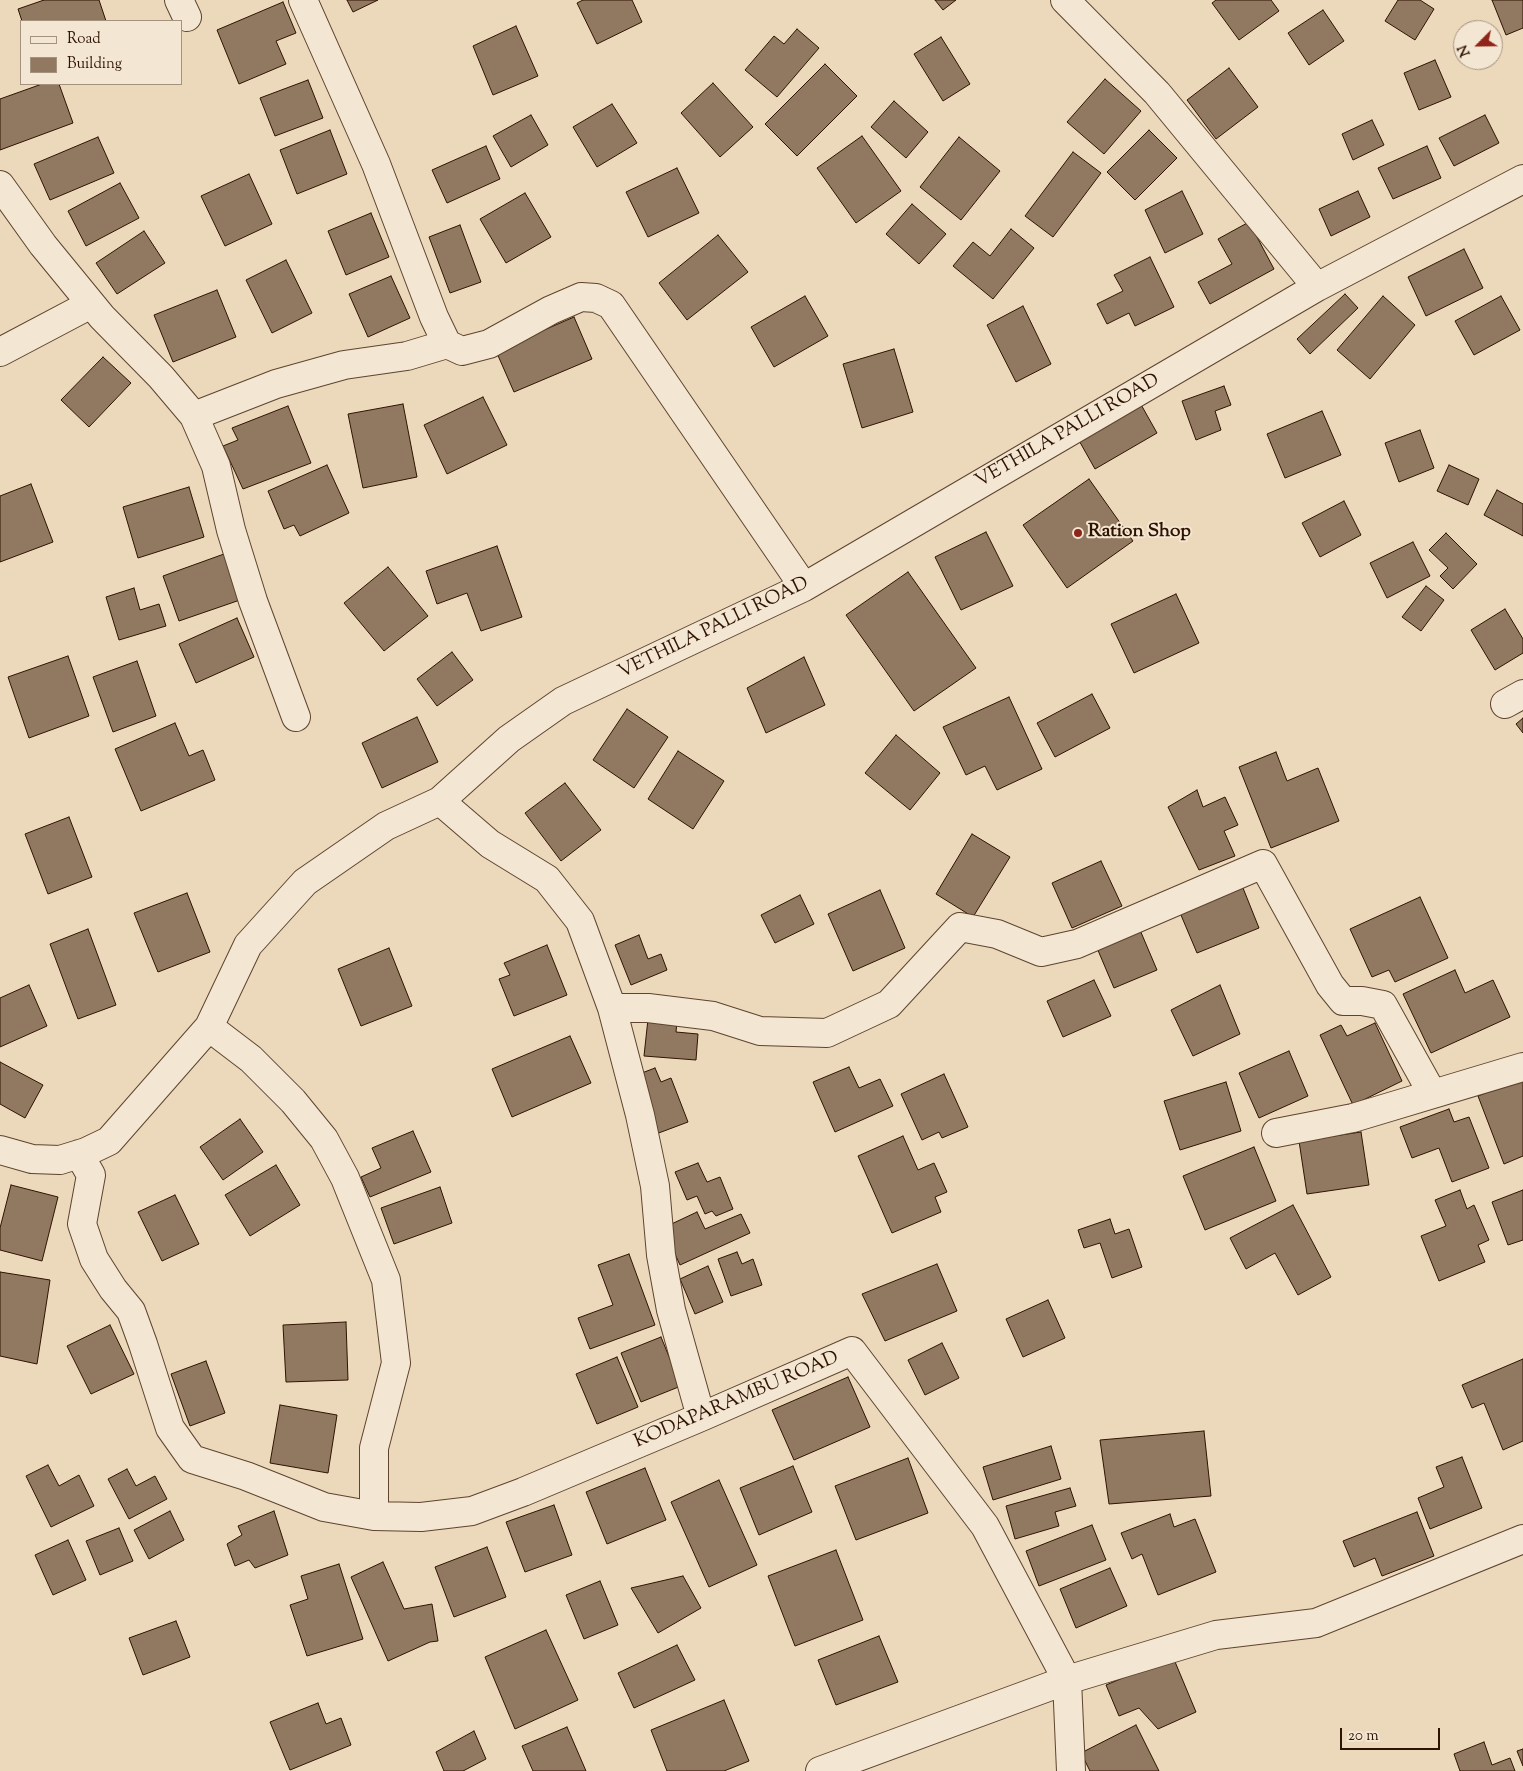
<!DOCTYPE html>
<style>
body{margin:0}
#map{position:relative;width:1523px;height:1771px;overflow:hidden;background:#ecd8ba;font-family:"Sorts Mill Goudy",serif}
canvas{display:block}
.legend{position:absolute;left:20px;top:20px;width:162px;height:65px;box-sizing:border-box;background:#f3e6d2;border:1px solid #a5927e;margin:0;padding:6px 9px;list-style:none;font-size:15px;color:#2f1301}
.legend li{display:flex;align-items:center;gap:10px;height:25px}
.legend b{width:25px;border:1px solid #a5927e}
.north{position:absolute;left:1453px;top:20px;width:50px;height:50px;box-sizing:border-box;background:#f3e6d2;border:1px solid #a5927e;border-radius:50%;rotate:247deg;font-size:14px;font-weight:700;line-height:20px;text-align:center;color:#2f1301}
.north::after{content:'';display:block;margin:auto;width:18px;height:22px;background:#8f2418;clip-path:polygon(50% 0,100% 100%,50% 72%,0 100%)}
.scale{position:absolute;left:1340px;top:1728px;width:100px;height:22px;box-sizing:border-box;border:2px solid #2f1301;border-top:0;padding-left:6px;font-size:15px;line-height:18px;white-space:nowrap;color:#2f1301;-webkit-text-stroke:4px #f3e6d2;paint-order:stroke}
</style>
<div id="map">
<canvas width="1523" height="1771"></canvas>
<ul class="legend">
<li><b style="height:6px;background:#f3e6d2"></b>Road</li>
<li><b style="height:14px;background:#917961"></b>Building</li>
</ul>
<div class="north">N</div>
<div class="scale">20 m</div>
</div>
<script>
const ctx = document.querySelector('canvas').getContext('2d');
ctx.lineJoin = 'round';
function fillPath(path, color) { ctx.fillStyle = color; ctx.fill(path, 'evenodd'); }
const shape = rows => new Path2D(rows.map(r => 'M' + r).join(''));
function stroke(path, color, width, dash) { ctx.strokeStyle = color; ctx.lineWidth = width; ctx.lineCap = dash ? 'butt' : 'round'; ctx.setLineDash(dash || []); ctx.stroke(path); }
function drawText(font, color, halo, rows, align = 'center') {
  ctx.font = font + ' "Sorts Mill Goudy",serif'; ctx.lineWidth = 4; ctx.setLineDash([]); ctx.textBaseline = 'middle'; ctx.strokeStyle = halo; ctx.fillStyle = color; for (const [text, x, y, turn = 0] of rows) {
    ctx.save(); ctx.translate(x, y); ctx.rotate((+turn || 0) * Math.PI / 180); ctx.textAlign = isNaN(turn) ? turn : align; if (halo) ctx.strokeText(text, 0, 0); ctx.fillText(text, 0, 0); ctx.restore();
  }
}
const building = shape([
 [44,0,99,0,106,21,22,21,18,9,44,0],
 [347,0,378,0,353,12,347,0],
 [583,0,632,0,642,22,597,44,577,3,583,0],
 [935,0,956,0,943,10,935,0],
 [1216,0,1271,0,1279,11,1239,40,1212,3,1216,0],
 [1398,0,1420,0,1434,9,1415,40,1385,21,1398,0],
 [1492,0,1523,0,1523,28,1506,35,1492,0],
 [283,2,296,33,276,41,286,64,239,84,217,30,283,2],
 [1323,10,1344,41,1309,65,1288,33,1323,10],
 [516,26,538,76,493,95,473,46,516,26],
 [797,29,819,48,777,97,745,70,774,36,784,44,797,29],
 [941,37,970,84,943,101,914,54,941,37],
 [1435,60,1451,97,1419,110,1404,73,1435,60],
 [825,64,857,96,797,156,765,124,825,64],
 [1229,68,1258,107,1216,139,1187,100,1229,68],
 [1105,79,1141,111,1104,154,1067,122,1105,79],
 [308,80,323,118,275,136,260,98,308,80],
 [713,83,753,127,720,157,681,113,713,83],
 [42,84,59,84,73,123,0,150,0,99,42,84],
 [894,101,928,132,906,158,871,127,894,101],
 [612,104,637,143,597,167,573,127,612,104],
 [531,115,548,145,511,167,493,136,531,115],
 [1485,115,1499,143,1454,166,1439,138,1485,115],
 [1372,120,1384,145,1353,160,1342,134,1372,120],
 [330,130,347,174,297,194,280,150,330,130],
 [1149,130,1177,158,1135,200,1107,172,1149,130],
 [862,136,901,191,856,223,817,168,862,136],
 [98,137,114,173,50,200,34,164,98,137],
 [959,137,1000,171,961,220,920,187,959,137],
 [486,146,500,179,447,203,432,170,486,146],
 [1427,146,1441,178,1393,199,1378,168,1427,146],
 [1073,152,1101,173,1053,237,1025,216,1073,152],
 [677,168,699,213,648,237,626,192,677,168],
 [249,174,272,224,225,246,201,196,249,174],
 [120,183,139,218,86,246,68,211,120,183],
 [1182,191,1203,234,1165,253,1145,210,1182,191],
 [1358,191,1370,217,1331,236,1319,209,1358,191],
 [525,193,551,237,506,263,480,219,525,193],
 [912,204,946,234,919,264,886,234,912,204],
 [371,213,389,257,346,275,328,231,371,213],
 [1249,222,1274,269,1210,304,1198,282,1232,264,1218,239,1249,222],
 [460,225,481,282,450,293,429,237,460,225],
 [1011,229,1034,248,993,299,953,266,973,242,990,256,1011,229],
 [144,231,165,263,117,294,96,263,144,231],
 [718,235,748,272,687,320,659,283,718,235],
 [1464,249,1483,288,1426,316,1408,277,1464,249],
 [1150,257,1174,307,1135,326,1129,313,1107,324,1097,304,1123,291,1114,275,1150,257],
 [286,260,312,313,272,333,246,280,286,260],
 [391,276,410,318,368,337,349,294,391,276],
 [217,290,236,337,173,362,154,315,217,290],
 [1345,294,1358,308,1310,354,1297,339,1345,294],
 [805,296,828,336,774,367,751,327,805,296],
 [1383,296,1415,325,1370,379,1337,350,1383,296],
 [1501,296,1520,330,1474,355,1455,321,1501,296],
 [1023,306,1051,364,1016,382,987,325,1023,306],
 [574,317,592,359,514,392,496,351,574,317],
 [894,349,913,412,862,428,843,364,894,349],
 [103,357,131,383,89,427,61,400,103,357],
 [1224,386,1231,405,1215,411,1221,430,1196,440,1182,401,1224,386],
 [483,397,507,445,447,474,424,425,483,397],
 [1139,401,1157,433,1095,469,1077,437,1139,401],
 [403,404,417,477,363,488,348,414,403,404],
 [288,406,311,463,243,489,223,446,238,440,232,428,288,406],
 [1322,411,1341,455,1285,478,1267,434,1322,411],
 [1420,430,1434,468,1399,482,1385,443,1420,430],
 [327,465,349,513,300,536,294,525,284,529,268,491,327,465],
 [1449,465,1479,479,1468,505,1437,491,1449,465],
 [1089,479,1133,541,1067,588,1023,525,1089,479],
 [31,484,53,542,0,562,0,496,31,484],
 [189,487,204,537,138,558,123,507,189,487],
 [1497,490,1523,504,1523,536,1484,515,1497,490],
 [1344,501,1361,535,1320,557,1302,523,1344,501],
 [986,532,1013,586,961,610,935,557,986,532],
 [1446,533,1477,564,1453,589,1440,576,1448,568,1429,550,1446,533],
 [1413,542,1430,576,1387,598,1370,563,1413,542],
 [497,546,522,617,481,631,467,593,437,604,426,571,497,546],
 [224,554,240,600,179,621,163,576,224,554],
 [388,567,428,616,384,651,344,603,388,567],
 [908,572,976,668,914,711,846,615,908,572],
 [1426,586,1444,600,1421,631,1402,617,1426,586],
 [134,588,140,610,159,604,166,626,119,640,106,597,134,588],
 [1176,594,1199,643,1134,673,1111,624,1176,594],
 [1505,609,1523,639,1523,653,1495,670,1471,630,1505,609],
 [237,618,254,657,196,683,179,644,237,618],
 [452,652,473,680,437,706,417,679,452,652],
 [68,656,89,716,29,738,8,677,68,656],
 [804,657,825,705,766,733,747,688,804,657],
 [137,661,156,716,113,732,93,677,137,661],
 [1092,694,1110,728,1055,757,1037,723,1092,694],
 [1009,697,1042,769,997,790,985,766,966,775,943,727,1009,697],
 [627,709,668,737,634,788,593,760,627,709],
 [417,717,438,762,382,788,362,743,417,717],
 [1523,718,1523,733,1516,724,1523,718],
 [175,723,189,756,203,750,215,780,141,811,115,749,175,723],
 [896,735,940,773,910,810,865,773,896,735],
 [678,751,724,781,693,829,648,799,678,751],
 [1276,752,1287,781,1318,768,1339,821,1271,848,1239,767,1276,752],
 [565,783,601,830,561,861,525,813,565,783],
 [1197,790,1203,807,1225,797,1238,825,1224,831,1235,856,1199,870,1168,807,1197,790],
 [69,817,92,877,48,894,25,834,69,817],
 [972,834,1010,857,973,917,936,894,972,834],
 [1101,861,1122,906,1072,928,1052,883,1101,861],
 [1241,883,1259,928,1197,953,1178,908,1241,883],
 [880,890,905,948,853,971,828,914,880,890],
 [187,893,210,952,158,972,134,913,187,893],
 [800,895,814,924,775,943,761,915,800,895],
 [1420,897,1448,958,1395,982,1389,970,1372,977,1350,929,1420,897],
 [88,929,116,1005,78,1019,50,944,88,929],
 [1140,930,1157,970,1114,988,1097,948,1140,930],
 [639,935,648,959,661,954,667,970,631,985,615,945,639,935],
 [547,945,567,995,514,1016,499,979,510,975,504,963,547,945],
 [389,948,412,1006,361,1026,338,969,389,948],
 [1455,970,1465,993,1493,980,1510,1017,1431,1053,1403,994,1455,970],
 [1094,980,1111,1016,1063,1037,1047,1001,1094,980],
 [29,985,47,1026,0,1047,0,998,29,985],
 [1220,985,1240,1034,1193,1056,1171,1010,1220,985],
 [648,1019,677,1021,676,1032,698,1034,696,1060,644,1056,648,1019],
 [1375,1023,1402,1081,1353,1105,1320,1035,1341,1025,1347,1036,1375,1023],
 [570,1036,591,1083,512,1117,492,1069,570,1036],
 [1289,1051,1308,1096,1259,1118,1239,1073,1289,1051],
 [0,1062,43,1085,25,1118,0,1104,0,1062],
 [849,1067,859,1088,880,1079,893,1106,835,1132,813,1082,849,1067],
 [655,1068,661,1082,671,1078,688,1122,656,1134,634,1076,655,1068],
 [944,1074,968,1127,942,1138,939,1132,922,1140,901,1094,944,1074],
 [1523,1078,1523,1156,1504,1164,1478,1096,1523,1078],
 [1226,1082,1241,1131,1180,1150,1164,1101,1226,1082],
 [1449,1109,1454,1122,1469,1117,1489,1168,1452,1182,1439,1148,1412,1158,1400,1127,1449,1109],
 [240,1119,263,1152,223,1180,200,1147,240,1119],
 [413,1131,431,1172,370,1197,361,1177,381,1168,372,1148,413,1131],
 [1361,1132,1369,1185,1307,1194,1299,1141,1361,1132],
 [903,1136,918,1170,934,1163,947,1192,935,1197,941,1212,892,1233,858,1156,903,1136],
 [1254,1147,1276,1201,1205,1230,1183,1176,1254,1147],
 [698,1163,707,1182,720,1177,733,1209,716,1216,712,1211,705,1214,697,1196,687,1200,675,1172,698,1163],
 [276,1165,300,1205,250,1236,225,1195,276,1165],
 [11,1185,58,1197,42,1261,0,1250,0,1228,11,1185],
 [440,1187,452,1223,394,1244,381,1208,440,1187],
 [1460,1190,1467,1209,1474,1205,1489,1240,1478,1245,1485,1262,1439,1281,1421,1236,1446,1226,1435,1200,1460,1190],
 [1523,1190,1523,1240,1508,1245,1492,1202,1523,1190],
 [175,1195,199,1244,162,1261,138,1212,175,1195],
 [1293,1205,1331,1277,1298,1295,1275,1253,1246,1269,1230,1238,1293,1205],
 [697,1212,705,1229,741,1214,750,1233,680,1265,663,1228,697,1212],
 [1110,1219,1115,1234,1129,1229,1142,1267,1112,1278,1100,1243,1084,1248,1078,1230,1110,1219],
 [737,1252,742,1264,753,1259,762,1285,731,1296,718,1259,737,1252],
 [629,1254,655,1325,590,1349,578,1318,613,1305,598,1265,629,1254],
 [937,1264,957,1311,885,1341,862,1294,937,1264],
 [708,1266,723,1302,695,1314,680,1279,708,1266],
 [0,1272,50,1280,37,1364,0,1356,0,1272],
 [1048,1300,1065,1338,1023,1357,1006,1319,1048,1300],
 [346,1322,348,1380,286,1382,283,1325,346,1322],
 [110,1325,134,1374,91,1394,67,1346,110,1325],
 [661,1337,681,1386,641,1402,621,1353,661,1337],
 [942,1343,959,1378,925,1395,908,1360,942,1343],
 [617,1357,638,1407,597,1424,576,1374,617,1357],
 [1523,1359,1523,1441,1503,1450,1484,1403,1472,1408,1462,1385,1523,1359],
 [206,1361,225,1413,190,1426,171,1374,206,1361],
 [848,1377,870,1427,794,1460,772,1410,848,1377],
 [280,1405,337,1415,328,1473,270,1463,280,1405],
 [1204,1431,1211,1496,1109,1504,1100,1440,1204,1431],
 [1051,1446,1061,1479,993,1500,983,1467,1051,1446],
 [1462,1457,1482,1508,1430,1529,1418,1498,1444,1487,1436,1467,1462,1457],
 [908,1458,928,1513,856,1540,835,1486,908,1458],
 [48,1465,59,1486,79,1475,94,1506,51,1527,26,1476,48,1465],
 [793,1466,812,1512,759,1535,740,1488,793,1466],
 [645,1468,666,1520,607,1544,586,1492,645,1468],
 [127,1469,136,1486,155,1476,167,1499,129,1519,108,1479,127,1469],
 [719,1480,757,1565,709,1587,671,1502,719,1480],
 [1070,1488,1076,1506,1055,1512,1059,1526,1015,1539,1006,1506,1070,1488],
 [554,1505,572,1555,525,1572,506,1522,554,1505],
 [170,1511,184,1540,149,1559,134,1530,170,1511],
 [274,1511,288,1555,255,1568,249,1560,235,1566,227,1544,242,1535,238,1526,274,1511],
 [1417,1512,1434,1556,1382,1576,1375,1558,1354,1567,1343,1541,1417,1512],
 [1170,1514,1174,1527,1195,1519,1216,1572,1158,1595,1142,1554,1132,1559,1121,1533,1170,1514],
 [1092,1525,1106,1560,1039,1586,1026,1551,1092,1525],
 [119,1528,133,1561,100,1575,86,1541,119,1528],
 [68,1540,86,1580,53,1595,35,1555,68,1540],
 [487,1547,506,1597,454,1617,435,1567,487,1547],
 [836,1550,863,1620,795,1646,768,1576,836,1550],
 [383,1562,404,1609,432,1604,438,1641,430,1642,388,1661,351,1577,383,1562],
 [339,1564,363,1639,307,1656,290,1605,308,1599,301,1576,339,1564],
 [1110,1568,1127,1606,1076,1628,1060,1589,1110,1568],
 [683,1576,701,1608,658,1633,631,1588,683,1576],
 [600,1581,618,1625,584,1639,566,1595,600,1581],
 [176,1621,190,1657,143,1675,129,1638,176,1621],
 [546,1630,578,1700,515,1729,485,1657,546,1630],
 [879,1636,898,1682,836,1705,818,1660,879,1636],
 [677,1645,695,1680,634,1708,618,1673,677,1645],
 [1173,1657,1196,1712,1158,1729,1139,1708,1119,1716,1106,1685,1173,1657],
 [724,1700,749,1761,724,1771,667,1771,651,1730,724,1700],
 [318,1703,326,1724,341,1718,351,1745,290,1770,270,1722,318,1703],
 [1136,1725,1159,1771,1090,1771,1081,1753,1136,1725],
 [567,1727,586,1771,533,1771,522,1746,567,1727],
 [474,1731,486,1759,463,1771,444,1771,436,1752,474,1731],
 [1484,1742,1492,1765,1510,1758,1515,1771,1460,1771,1454,1754,1484,1742],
 [1523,1749,1523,1766,1517,1751,1523,1749]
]);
fillPath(building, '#917961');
stroke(building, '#2f1301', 1);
const minor = shape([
 [179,0,187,17],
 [303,0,376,164,434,317,447,344,462,351,489,344,551,310,581,297,596,298,611,305,804,587],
 [1065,0,1157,93,1317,287],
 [0,185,43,245,102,317,161,377,194,416,216,466,231,530,253,601,296,717],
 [0,352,91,304],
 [194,416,276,384,344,365,407,356,447,344],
 [1505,704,1523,694],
 [440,801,490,844,547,879,580,921,612,1008,640,1115,655,1186,661,1255,671,1310,701,1417],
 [612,1008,648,1008,713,1016,760,1031,827,1033,889,1004,960,927,997,934,1041,952,1077,944,1263,864,1330,985,1343,1001,1362,1001,1383,1005,1432,1093],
 [209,1027,251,1059,293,1101,324,1139,345,1178,386,1280,396,1363,374,1448,374,1516,421,1517,472,1511,523,1492,701,1417,852,1351,985,1526,1067,1680,1216,1635,1316,1623,1523,1539],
 [1276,1133,1353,1118,1523,1067],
 [0,1150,32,1159,60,1160,86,1152,109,1141,209,1027,248,945,305,882,386,826,440,801,509,739,563,701,804,587,1317,287,1523,179],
 [79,1154,91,1175,82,1224,94,1259,113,1289,131,1311,143,1344,170,1428,192,1459,246,1476,324,1507,374,1516],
 [820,1771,1067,1680,1071,1771]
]);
stroke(minor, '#5e442f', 30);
stroke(minor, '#f3e6d2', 28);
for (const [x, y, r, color] of [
 [1078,533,5,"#8f2418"]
]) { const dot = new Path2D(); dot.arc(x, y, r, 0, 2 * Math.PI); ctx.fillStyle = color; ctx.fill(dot); stroke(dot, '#f3e6d2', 2); }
drawText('19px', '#2f1301', '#f3e6d2', [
 ["VETHILA PALLI ROAD",1068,432,-30],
 ["VETHILA PALLI ROAD",714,629,-26],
 ["KODAPARAMBU ROAD",737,1401,-23]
]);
drawText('bold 19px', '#2f1301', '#f3e6d2', [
 ["Ration Shop",1088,533]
], 'left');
</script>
